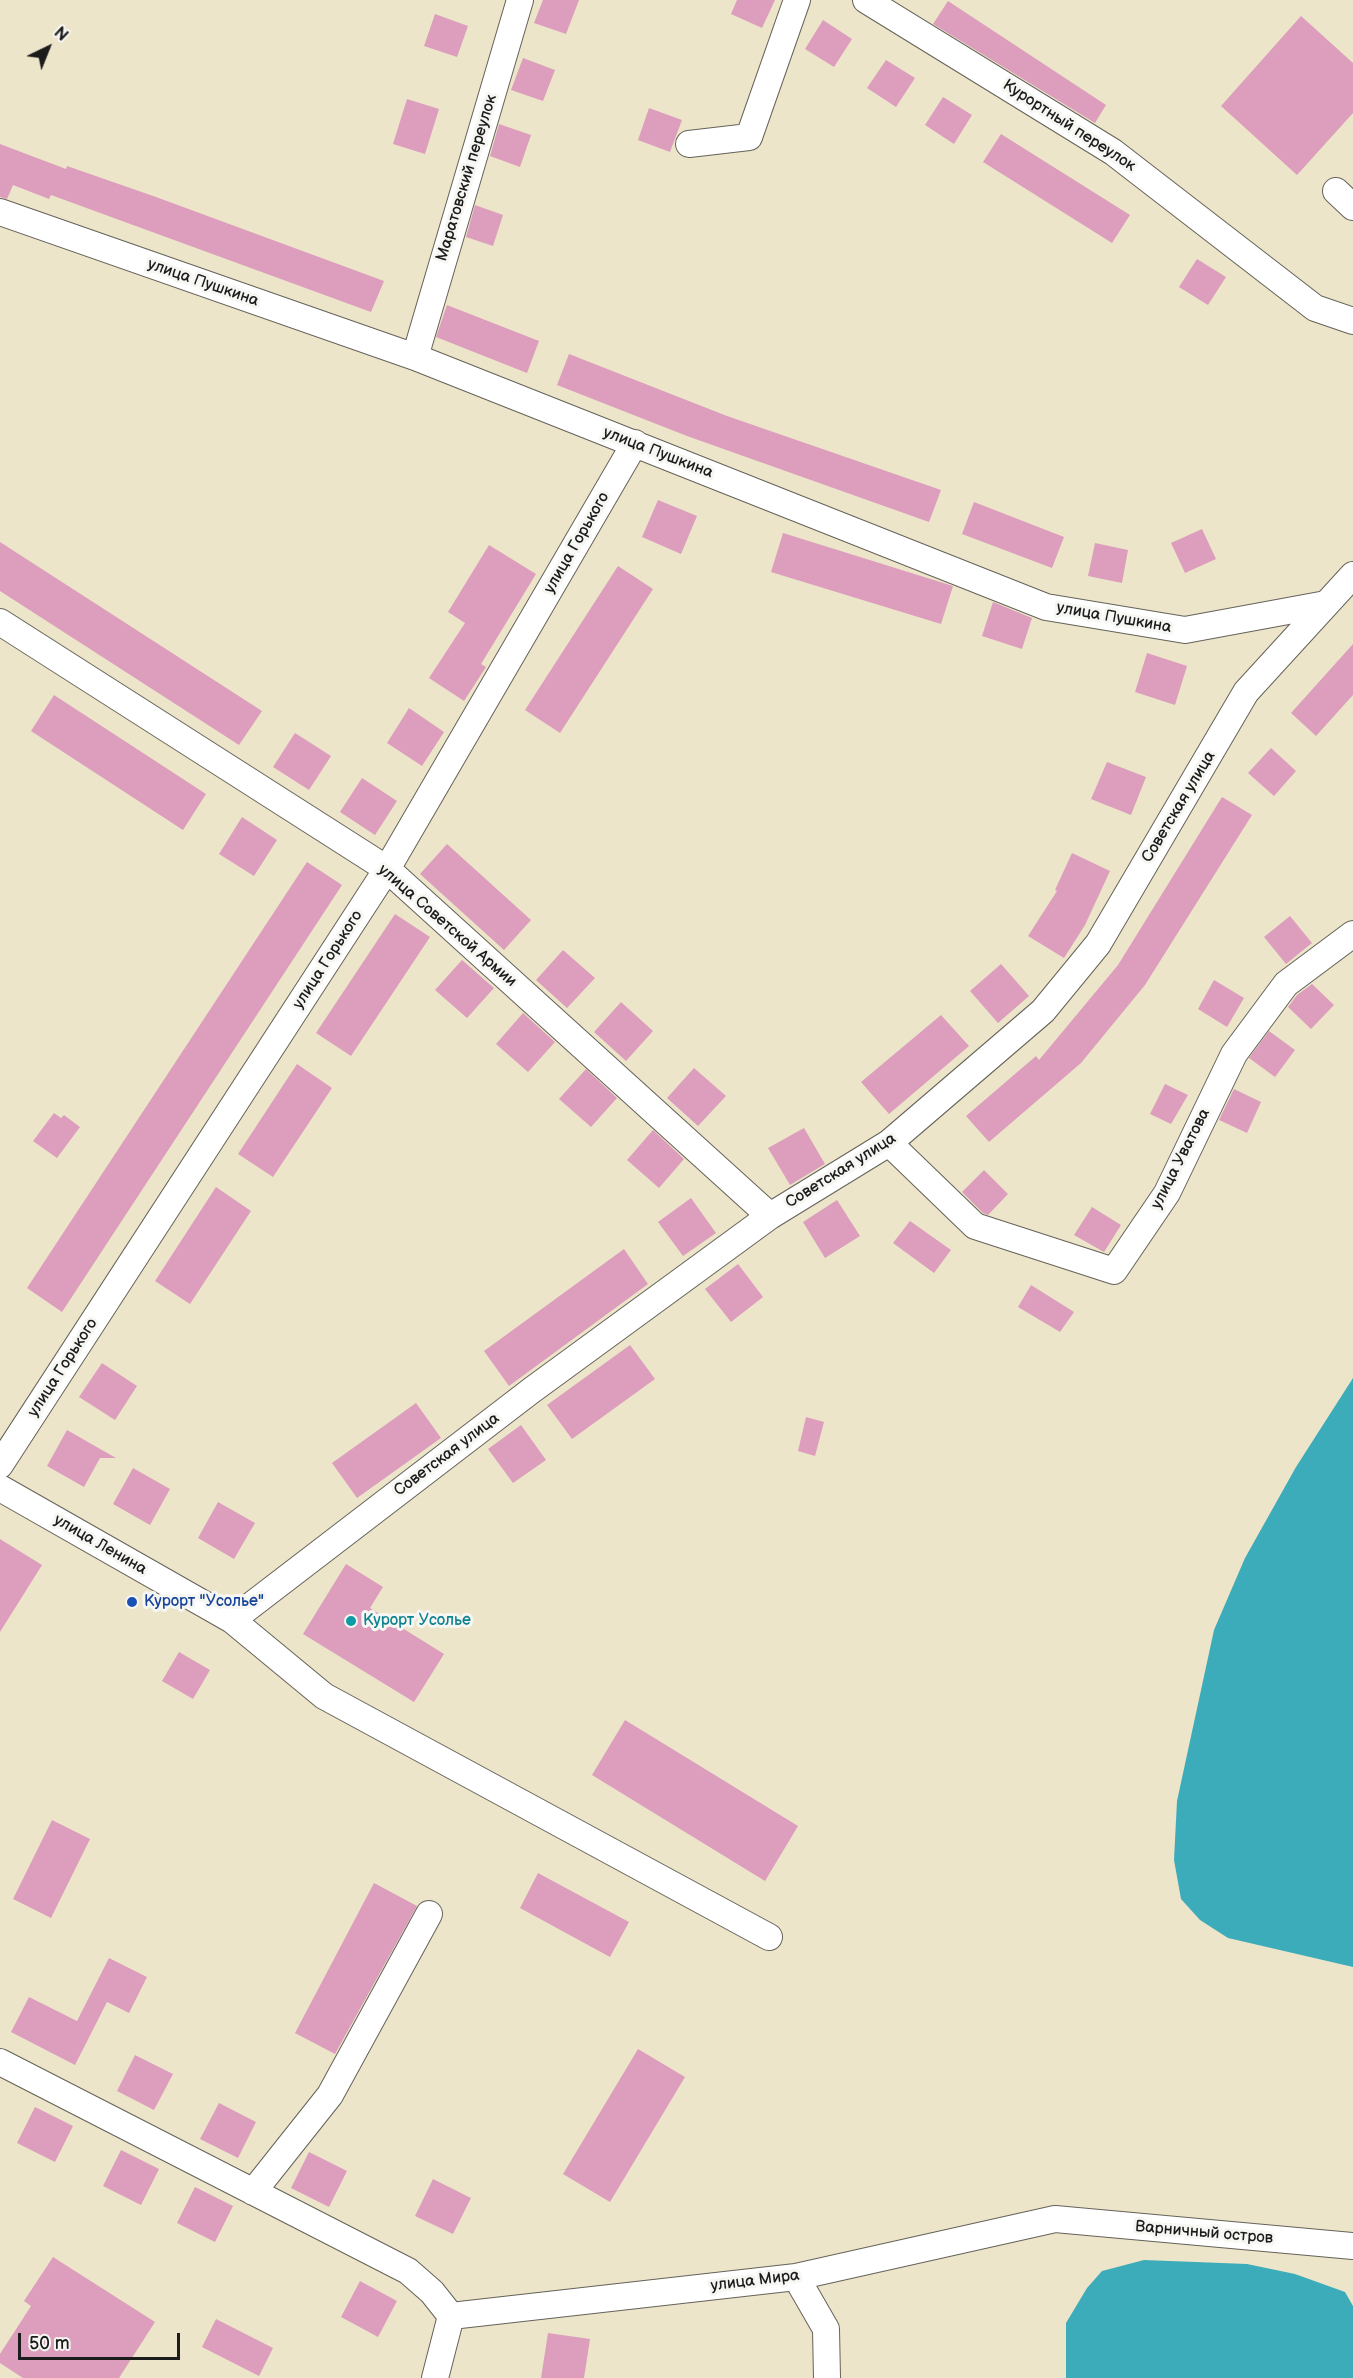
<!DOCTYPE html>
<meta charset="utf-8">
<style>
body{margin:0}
#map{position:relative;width:1353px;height:2378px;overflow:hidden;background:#ece5ca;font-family:"Balsamiq Sans",sans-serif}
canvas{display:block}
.north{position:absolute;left:18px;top:18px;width:60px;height:60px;-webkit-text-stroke:4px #f6f6f2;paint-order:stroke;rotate:43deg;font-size:16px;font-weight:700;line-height:24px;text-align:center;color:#1c1c1c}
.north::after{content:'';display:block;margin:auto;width:21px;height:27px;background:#1c1c1c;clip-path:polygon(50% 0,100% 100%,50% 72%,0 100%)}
.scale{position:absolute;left:18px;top:2333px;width:162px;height:27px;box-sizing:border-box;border:3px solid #1c1c1c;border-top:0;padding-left:8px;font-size:18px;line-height:21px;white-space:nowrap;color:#1c1c1c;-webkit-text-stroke:4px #f6f6f2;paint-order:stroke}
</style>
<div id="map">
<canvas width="1353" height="2378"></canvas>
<div class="north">N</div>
<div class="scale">50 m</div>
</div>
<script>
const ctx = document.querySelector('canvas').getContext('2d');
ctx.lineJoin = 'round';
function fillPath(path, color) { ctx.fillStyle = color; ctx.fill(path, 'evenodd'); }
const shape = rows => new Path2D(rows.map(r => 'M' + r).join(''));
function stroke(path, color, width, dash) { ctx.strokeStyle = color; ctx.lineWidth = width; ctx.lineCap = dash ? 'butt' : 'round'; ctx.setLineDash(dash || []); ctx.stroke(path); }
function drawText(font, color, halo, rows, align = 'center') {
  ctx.font = font + ' "Balsamiq Sans",sans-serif'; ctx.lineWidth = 6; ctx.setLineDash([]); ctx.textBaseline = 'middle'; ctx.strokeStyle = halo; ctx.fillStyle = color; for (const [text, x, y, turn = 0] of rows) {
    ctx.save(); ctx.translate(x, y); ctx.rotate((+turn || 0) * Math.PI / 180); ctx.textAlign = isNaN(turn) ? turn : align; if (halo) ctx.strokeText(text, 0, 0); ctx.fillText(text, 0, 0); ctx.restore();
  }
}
fillPath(shape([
 [1353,1378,1353,1967,1228,1938,1200,1920,1181,1899,1174,1860,1177,1801,1214,1630,1245,1558,1296,1467],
 [1144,2260,1247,2264,1295,2274,1345,2292,1353,2306,1353,2378,1066,2378,1066,2323,1087,2288,1102,2271]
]), '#3dacba');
fillPath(shape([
 [543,0,579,0,566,34,534,23],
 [737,0,775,0,762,28,731,14],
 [948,1,1106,105,1095,123,933,24],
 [435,14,468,26,457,57,424,46],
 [1301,16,1353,63,1353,113,1297,175,1221,106],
 [823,20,852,39,834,67,805,49],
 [523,58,555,70,543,101,511,90],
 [886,60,915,78,896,107,867,88],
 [943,97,972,115,954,144,925,125],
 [407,99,439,109,425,154,393,144],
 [649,108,682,120,670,152,638,140],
 [499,124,531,135,520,167,490,156],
 [1001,134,1130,215,1112,243,983,162],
 [0,144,66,169,67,166,156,197,384,281,371,312,51,195,49,199,13,185,7,199,0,197],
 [475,205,503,215,493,246,466,237],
 [1197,259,1226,277,1208,305,1179,287],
 [447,305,539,341,527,373,436,337],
 [569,354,727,416,941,490,929,522,687,436,557,385],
 [658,500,697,516,681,554,642,537],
 [974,502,1064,537,1052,568,962,534],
 [1202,529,1216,559,1185,573,1171,543],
 [783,533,953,586,941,624,771,572],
 [0,542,262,711,239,745,0,591],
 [1095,543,1128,550,1122,583,1088,576],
 [489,545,536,574,481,664,486,667,464,701,429,678,465,623,448,612],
 [618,566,653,589,560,733,525,710],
 [993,602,1032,618,1022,649,982,636],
 [1353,644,1353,695,1316,736,1291,713],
 [1147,653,1187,666,1175,705,1135,692],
 [54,695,206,794,183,830,31,731],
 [409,708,444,732,422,766,387,743],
 [295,733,331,756,309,790,273,767],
 [1271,748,1296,771,1274,796,1248,773],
 [1107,762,1146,777,1131,815,1091,799],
 [362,778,397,801,375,835,340,812],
 [1222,797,1252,815,1145,985,1081,1063,989,1142,966,1116,1036,1056,1039,1060,1118,965],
 [242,817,277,840,254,876,219,854],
 [447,844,531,920,504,950,420,874],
 [1072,853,1110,871,1085,925,1064,958,1028,936,1057,891,1055,890],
 [307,862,342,885,62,1312,27,1288],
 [395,914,430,937,351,1056,316,1033],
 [1290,916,1312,943,1286,964,1264,937],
 [563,950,595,978,567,1008,536,980],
 [462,960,494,988,467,1018,435,990],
 [1001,964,1029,996,998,1023,970,991],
 [1214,980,1244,998,1227,1027,1198,1009],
 [1312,984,1334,1005,1311,1029,1288,1007,1297,995],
 [621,1002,653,1031,626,1061,594,1032],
 [523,1013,555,1042,528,1072,496,1044],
 [941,1015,969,1046,889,1114,861,1082],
 [1269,1031,1295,1050,1275,1077,1249,1058],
 [297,1064,332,1088,273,1177,238,1154],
 [694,1068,726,1096,698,1126,667,1098],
 [586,1069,617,1098,591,1127,559,1099],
 [1165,1084,1188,1095,1171,1124,1150,1114],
 [1234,1089,1261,1102,1247,1133,1219,1120],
 [54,1113,61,1118,64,1115,80,1127,57,1158,33,1141],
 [804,1128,825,1164,790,1185,768,1148],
 [653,1130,684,1159,659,1188,627,1160],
 [984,1170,1008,1194,988,1215,983,1213,962,1192],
 [216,1187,251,1211,190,1304,155,1281],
 [691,1198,716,1233,683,1256,658,1222],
 [837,1200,860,1236,825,1258,803,1222],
 [1092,1207,1121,1225,1104,1252,1074,1235],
 [910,1221,951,1250,934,1273,893,1243],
 [624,1249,648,1284,509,1386,484,1351],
 [738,1264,763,1297,731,1322,705,1289],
 [1031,1285,1074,1312,1060,1332,1018,1307],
 [630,1345,655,1379,572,1439,547,1405],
 [102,1363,137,1386,115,1420,79,1397],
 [416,1403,441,1438,357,1498,332,1463],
 [806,1417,824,1422,815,1456,798,1451],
 [521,1425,546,1460,513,1483,488,1449],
 [67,1430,116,1458,100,1458,84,1487,47,1466],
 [133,1468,170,1489,150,1525,113,1504],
 [218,1502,255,1523,234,1559,198,1538],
 [0,1539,42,1565,0,1632],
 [346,1564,383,1587,370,1608,444,1654,414,1702,303,1634],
 [179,1652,210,1670,193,1699,162,1681],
 [625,1720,798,1826,765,1881,592,1775],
 [52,1820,90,1839,51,1918,13,1899],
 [538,1873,629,1922,610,1957,520,1908],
 [374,1883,417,1906,335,2054,295,2033],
 [109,1958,147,1977,129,2013,107,2002,75,2065,11,2032,29,1997,77,2021],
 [638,2049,685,2077,610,2202,563,2174],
 [135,2055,173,2074,154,2110,117,2091],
 [219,2103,256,2122,238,2158,200,2139],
 [35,2107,73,2126,55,2162,17,2143],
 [121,2150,159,2169,141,2205,103,2186],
 [309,2152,347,2171,329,2207,291,2188],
 [433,2179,471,2198,453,2234,415,2216],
 [195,2187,233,2206,215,2242,177,2223],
 [53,2257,155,2322,119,2378,23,2378,0,2363,0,2354,31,2306,24,2301],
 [360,2281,397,2301,378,2337,341,2317],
 [216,2319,273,2348,259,2376,202,2347],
 [548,2333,590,2339,584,2378,541,2378]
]), '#dc9ebc');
const minor = shape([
 [866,0,1113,152,1315,308,1353,321],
 [689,144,749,137,797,0],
 [1336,191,1353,207],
 [0,212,415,357,1046,607,1185,630,1326,604],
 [415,357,520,0],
 [0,622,387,869,770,1216],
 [889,1143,975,1226,1114,1271,1167,1193,1234,1054,1286,984,1353,934],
 [0,1465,387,869,635,443],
 [0,1488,232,1620,324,1696,769,1937],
 [232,1620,532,1390,770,1216,889,1143,1043,1011,1098,944,1246,692,1353,575],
 [0,2062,408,2271,432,2292,451,2316],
 [253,2192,330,2095,429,1914],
 [796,2277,826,2329,827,2378],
 [451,2316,796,2277,1055,2219,1353,2246],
 [435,2378,451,2316]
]);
stroke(minor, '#656259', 28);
stroke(minor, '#fff', 26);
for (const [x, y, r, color] of [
 [132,1602,6,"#1a4fb4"],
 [351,1621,6,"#0f9aa8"]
]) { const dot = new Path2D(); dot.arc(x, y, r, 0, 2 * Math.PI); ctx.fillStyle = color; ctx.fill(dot); stroke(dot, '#f6f6f2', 2); }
drawText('16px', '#1c1c1c', '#f6f6f2', [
 ["Курортный переулок",1069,126,33],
 ["Маратовский переулок",467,178,-73],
 ["улица Пушкина",203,283,19],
 ["улица Пушкина",658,453,21],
 ["улица Горького",577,543,-60],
 ["улица Пушкина",1114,618,10],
 ["Советская улица",1179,807,-59],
 ["улица Советской Армии",447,926,41],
 ["улица Горького",328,960,-57],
 ["улица Уватова",1181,1159,-63],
 ["Советская улица",841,1171,-32],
 ["улица Горького",63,1368,-57],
 ["Советская улица",447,1455,-37],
 ["улица Ленина",100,1545,30],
 ["Варничный остров",1204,2233,5],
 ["улица Мира",755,2281,-7]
]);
drawText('16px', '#164399', '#f6f6f2', [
 ["Курорт \"Усолье\"",144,1602]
], 'left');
drawText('16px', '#0d838f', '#f6f6f2', [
 ["Курорт Усолье",363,1621]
], 'left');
</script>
